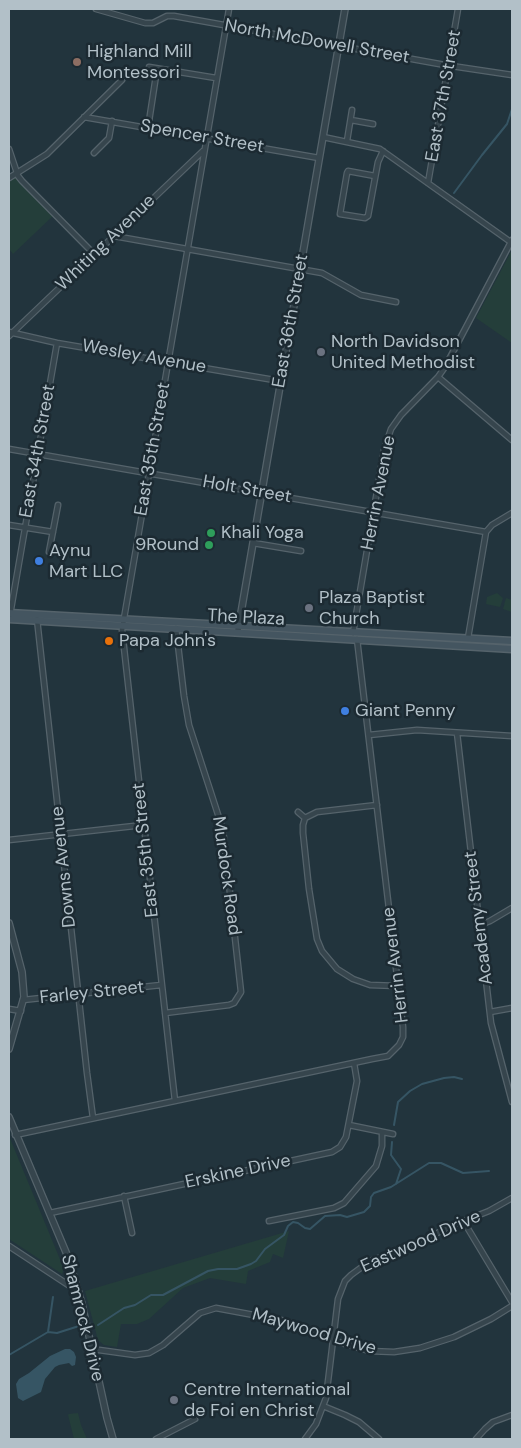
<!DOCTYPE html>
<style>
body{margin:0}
#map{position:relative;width:521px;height:1448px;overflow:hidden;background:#22343d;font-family:"DM Sans",sans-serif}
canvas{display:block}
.frame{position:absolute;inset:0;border:10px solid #b2c0c8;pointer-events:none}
</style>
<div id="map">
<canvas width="521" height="1448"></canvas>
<div class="frame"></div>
</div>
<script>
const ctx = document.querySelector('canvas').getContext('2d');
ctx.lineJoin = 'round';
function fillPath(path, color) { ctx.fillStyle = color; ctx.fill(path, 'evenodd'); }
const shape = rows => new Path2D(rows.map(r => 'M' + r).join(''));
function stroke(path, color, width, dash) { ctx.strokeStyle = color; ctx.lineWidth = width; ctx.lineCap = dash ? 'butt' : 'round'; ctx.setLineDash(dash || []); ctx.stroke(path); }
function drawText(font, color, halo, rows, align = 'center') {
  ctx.font = font + ' "DM Sans",sans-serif'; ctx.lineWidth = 5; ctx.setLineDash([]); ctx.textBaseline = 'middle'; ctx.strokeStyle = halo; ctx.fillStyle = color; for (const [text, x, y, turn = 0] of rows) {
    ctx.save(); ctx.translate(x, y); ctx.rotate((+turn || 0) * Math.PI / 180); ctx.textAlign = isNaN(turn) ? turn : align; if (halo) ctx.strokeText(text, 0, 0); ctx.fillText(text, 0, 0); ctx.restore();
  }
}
fillPath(shape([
 [131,45,135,47,131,55,128,57,123,56,121,53,122,51,124,48],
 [13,175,18,176,55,214,13,254,9,249,9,179],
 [512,250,512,343,476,318],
 [497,593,503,598,500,607,486,604,487,597],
 [506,598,512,600,512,612,503,609],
 [9,1136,64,1269,62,1274,9,1239],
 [289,1231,283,1258,273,1254,270,1262,248,1271,246,1284,210,1278,183,1288,149,1319,137,1324,121,1324,117,1347,104,1345,98,1340,85,1291],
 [78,1413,81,1425,87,1439,74,1439,68,1415,69,1414]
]), '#243e3a');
fillPath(shape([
 [65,1349,70,1349,74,1352,76,1357,75,1365,72,1366,69,1363,59,1365,55,1367,45,1379,41,1392,23,1401,18,1398,16,1384,19,1379,29,1373,50,1356]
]), '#365564');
stroke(shape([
 [454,193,482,155,507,124,512,109],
 [394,1125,398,1102,410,1091,422,1084,444,1078,454,1077,462,1079],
 [392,1142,391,1155,401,1169,396,1184],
 [98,1325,124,1308,135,1305,151,1295,163,1295,208,1271,218,1269,237,1269,251,1264,256,1261,265,1249,284,1235,288,1226,293,1222,298,1223,305,1228,310,1229,325,1216,340,1215,347,1217,364,1212,370,1206,371,1197,374,1193,391,1187,429,1163,441,1163,463,1173,489,1171],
 [48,1332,53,1297],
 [9,1355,48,1332,57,1333,79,1326]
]), '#365564', 2);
const minor = shape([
 [96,9,145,23,153,23,167,16,174,16,445,65,512,75],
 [149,67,216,78],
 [84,117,319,158],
 [351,120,373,124],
 [148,128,157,69],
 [323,137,380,149,512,243],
 [347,141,352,110],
 [9,149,18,176,22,181,94,254],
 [94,153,109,138,112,121],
 [375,176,348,171,347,173,340,214,365,218,368,216,378,162,383,151],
 [9,178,47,154,122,80],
 [428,183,458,9],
 [114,236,322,273,361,295,396,302],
 [9,332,57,343,280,381],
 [9,336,203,151],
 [438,377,512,440],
 [9,449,486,532],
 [9,525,53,532],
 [253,543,301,551],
 [49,552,58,505],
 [10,615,57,343],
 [37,619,87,1073,93,1118],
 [353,633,384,450,391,429,401,415,438,377,445,367,512,240],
 [468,638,486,532,492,525,512,513],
 [457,733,491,1023,512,1102],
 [369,735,417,730,512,736],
 [377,805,317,812,305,818,303,825,303,833,309,889,317,939,322,951,337,969,353,979,370,985,398,986],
 [298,812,305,818],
 [9,840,143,825],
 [480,925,490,921,512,908],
 [23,1000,161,985],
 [9,1009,21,1011],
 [490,1012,512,1008],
 [165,1013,229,1005,234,1003,241,992,223,830,189,725,184,696,176,628],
 [175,1101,122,630,229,9],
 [349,1125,393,1134],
 [15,1135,372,1059,388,1056,399,1045,403,1037,403,1027,357,639],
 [124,1196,132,1233],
 [50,1213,332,1152,340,1147,346,1137,357,1081,354,1063],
 [269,1221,334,1208,344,1203,376,1166,382,1146,382,1132],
 [464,1222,512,1302],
 [9,1246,79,1292],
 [92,1349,135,1355,149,1353,163,1345,200,1313,216,1308,286,1321,322,1334,341,1343,369,1351,394,1352,420,1348,454,1337,491,1319,512,1306],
 [323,1406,345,1415,359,1422,379,1439],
 [156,1439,195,1419],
 [305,1439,316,1424,326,1398,338,1299,345,1281,351,1275,370,1261,412,1246,451,1226,489,1211,512,1198],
 [476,1439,485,1429,493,1422,512,1415]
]);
const tertiary = shape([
 [238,630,345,9],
 [9,923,22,972,24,997,9,1049],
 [9,1117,68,1257,82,1304,107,1418,113,1439]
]);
const secondary = shape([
 [9,613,512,641],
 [9,619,512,649]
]);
stroke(minor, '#55636b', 7);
stroke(tertiary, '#55636b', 8);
stroke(secondary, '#55636b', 9);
stroke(minor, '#36454d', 4.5);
stroke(tertiary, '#36454d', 5.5);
stroke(secondary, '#445560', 6);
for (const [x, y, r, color] of [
 [77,62,5,"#8d6e63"],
 [321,352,5,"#6b7280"],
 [211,533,5,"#2e9e5b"],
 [209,545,5,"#2e9e5b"],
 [39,561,5,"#3f7fe0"],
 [309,608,5,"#6b7280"],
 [109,641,5,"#e8710a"],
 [345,711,5,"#3f7fe0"],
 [174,1400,5,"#6b7280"]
]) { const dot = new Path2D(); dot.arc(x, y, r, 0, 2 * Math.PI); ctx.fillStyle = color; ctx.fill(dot); stroke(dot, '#1c2a32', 2); }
drawText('18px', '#b2c0c8', '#1c2a32', [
 ["North McDowell Street",317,42,10],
 ["East 37th Street",444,96,-80],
 ["Spencer Street",202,137,10],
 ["Whiting Avenue",106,243,-44],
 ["East 36th Street",291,321,-80],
 ["Wesley Avenue",144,357,10],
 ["East 35th Street",153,449,-80],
 ["East 34th Street",38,451,-80],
 ["Holt Street",247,490,10],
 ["Herrin Avenue",379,493,-79],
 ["The Plaza",246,618,3],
 ["East 35th Street",146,850,-96],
 ["Downs Avenue",64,867,-96],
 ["Murdock Road",226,876,82],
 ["Academy Street",479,918,-97],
 ["Herrin Avenue",396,965,-97],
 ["Farley Street",92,993,-6],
 ["Erskine Drive",238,1172,-12],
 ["Eastwood Drive",421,1242,-24],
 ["Shamrock Drive",82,1318,76],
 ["Maywood Drive",314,1332,16]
]);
drawText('18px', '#b2c0c8', '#1c2a32', [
 ["Highland Mill",87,52],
 ["Montessori",87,73],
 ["North Davidson",331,342],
 ["United Methodist",331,363],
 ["Khali Yoga",221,533],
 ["9Round",199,545,"right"],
 ["Aynu",49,551],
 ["Mart LLC",49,572],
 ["Plaza Baptist",319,598],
 ["Church",319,619],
 ["Papa John's",119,641],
 ["Giant Penny",355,711],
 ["Centre International",184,1390],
 ["de Foi en Christ",184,1411]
], 'left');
</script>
